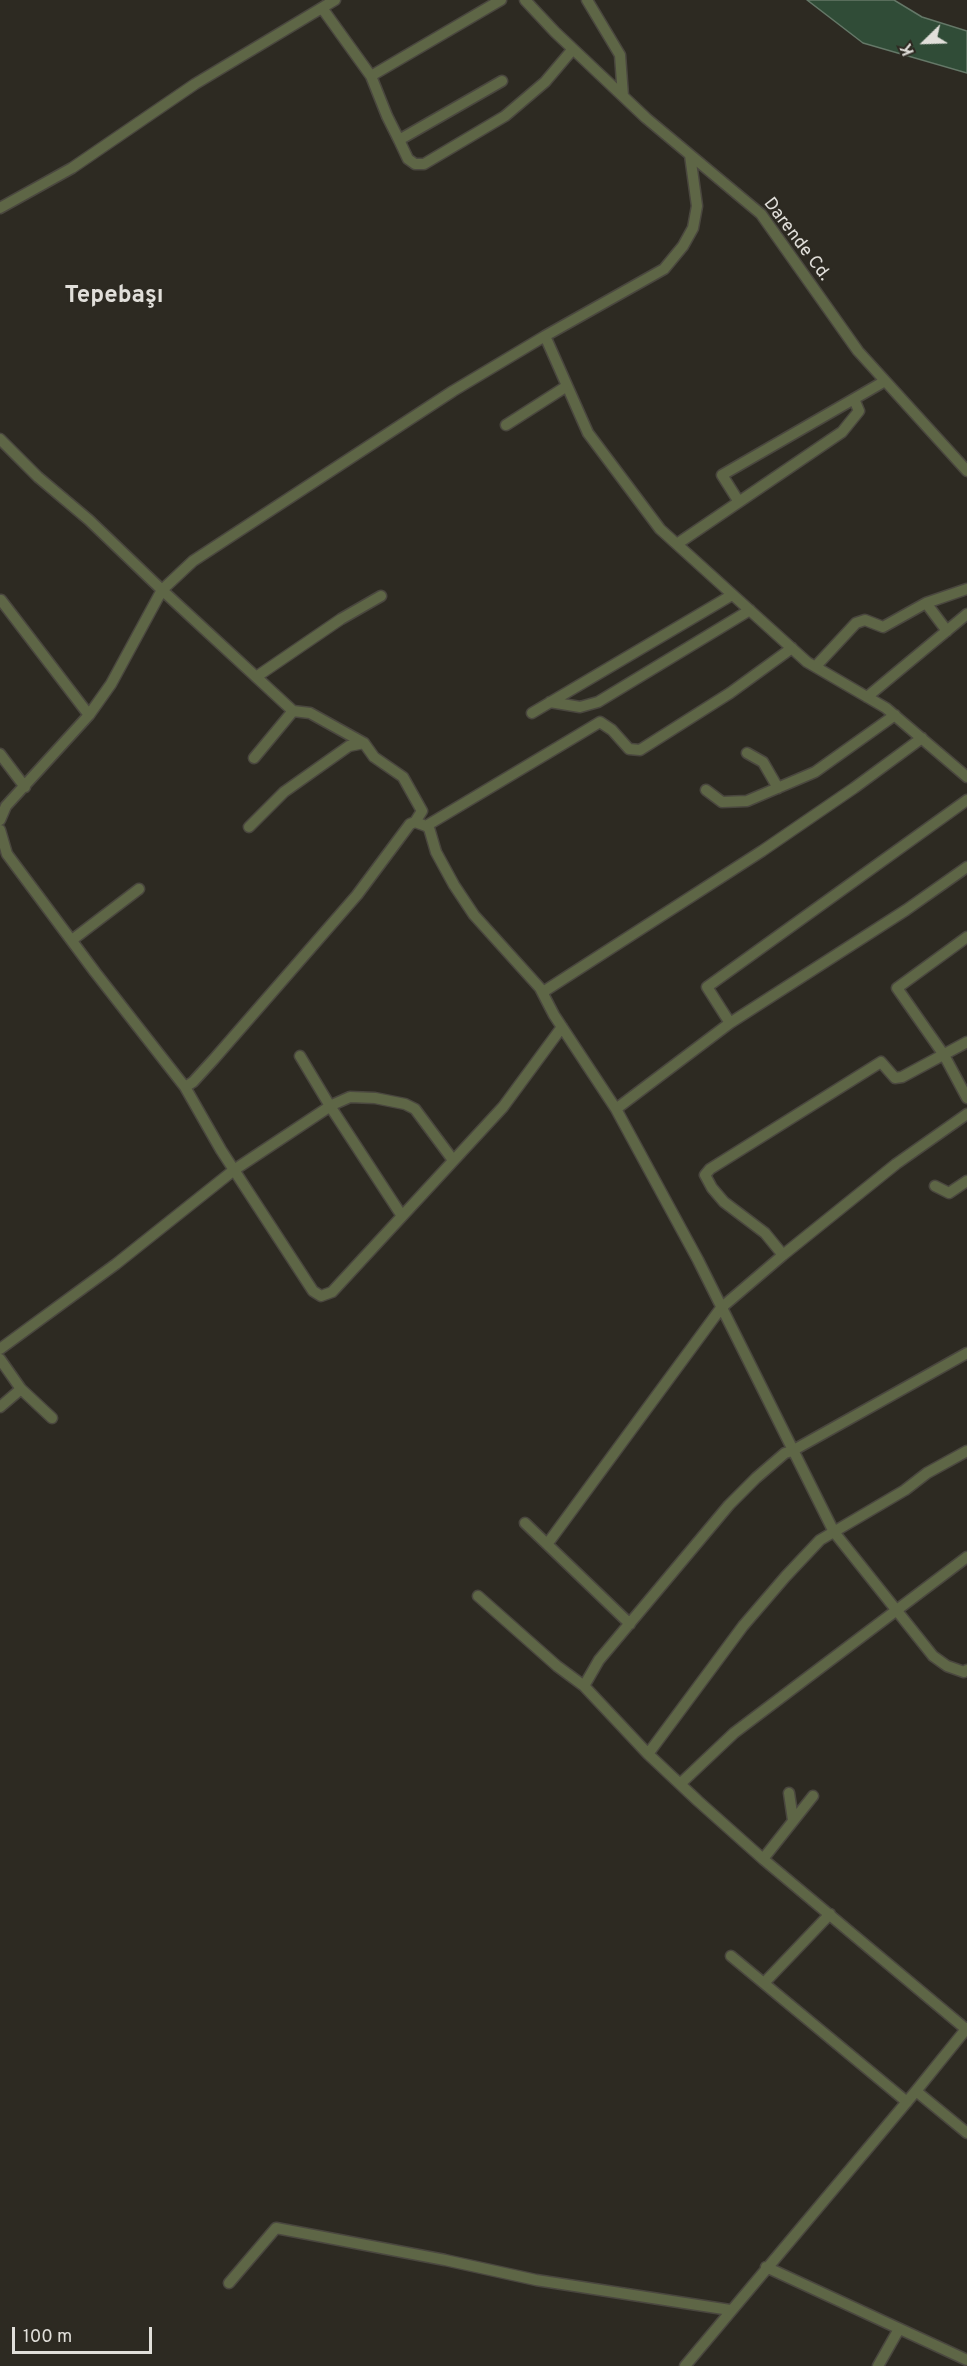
<!DOCTYPE html>
<meta charset="utf-8">
<style>
body{margin:0}
#map{position:relative;width:967px;height:2366px;overflow:hidden;background:#2d2a22;font-family:Overpass,sans-serif}
canvas{display:block}
.north{position:absolute;left:895px;top:12px;width:60px;height:60px;-webkit-text-stroke:4px #2d2a22;paint-order:stroke;rotate:247deg;font-size:16px;font-weight:700;line-height:24px;text-align:center;color:#e1dfda}
.north::after{content:'';display:block;margin:auto;width:21px;height:27px;background:#e1dfda;clip-path:polygon(50% 0,100% 100%,50% 72%,0 100%)}
.scale{position:absolute;left:12px;top:2327px;width:140px;height:27px;box-sizing:border-box;border:3px solid #e1dfda;border-top:0;padding-left:8px;font-size:18px;line-height:21px;white-space:nowrap;color:#e1dfda;-webkit-text-stroke:4px #2d2a22;paint-order:stroke}
</style>
<div id="map">
<canvas width="967" height="2366"></canvas>
<div class="north">K</div>
<div class="scale">100 m</div>
</div>
<script>
const ctx = document.querySelector('canvas').getContext('2d');
ctx.lineJoin = 'round';
function fillPath(path, color) { ctx.fillStyle = color; ctx.fill(path, 'evenodd'); }
const shape = rows => new Path2D(rows.map(r => 'M' + r).join(''));
function stroke(path, color, width, dash) { ctx.strokeStyle = color; ctx.lineWidth = width; ctx.lineCap = dash ? 'butt' : 'round'; ctx.setLineDash(dash || []); ctx.stroke(path); }
function drawText(font, color, halo, rows, align = 'center') {
  ctx.font = font + ' Overpass,sans-serif'; ctx.lineWidth = 4.5; ctx.setLineDash([]); ctx.textBaseline = 'middle'; ctx.strokeStyle = halo; ctx.fillStyle = color; for (const [text, x, y, turn = 0] of rows) {
    ctx.save(); ctx.translate(x, y); ctx.rotate((+turn || 0) * Math.PI / 180); ctx.textAlign = isNaN(turn) ? turn : align; if (halo) ctx.strokeText(text, 0, 0); ctx.fillText(text, 0, 0); ctx.restore();
  }
}
const water = shape([
 [807,0,894,0,922,17,967,31,967,73,863,43,807,0]
]);
fillPath(water, '#304c37');
stroke(water, '#657868', 1.5);
const minor = shape([
 [525,0,555,32,646,118,761,214,858,351,967,471],
 [587,0,620,55,623,96],
 [322,8,371,76,387,116,399,140,502,81],
 [371,76,501,0],
 [399,140,408,159,415,164,424,164,505,116,545,82,573,49],
 [0,208,72,168,195,84,335,0],
 [545,336,588,433,660,529,807,662,886,708,967,777],
 [506,425,567,386],
 [0,439,38,477,89,520,162,590,293,711,310,713,364,743,374,757,403,777,422,811,415,822],
 [739,502,722,475,885,381],
 [677,544,842,432,859,411,854,399],
 [1,600,89,715],
 [926,603,967,589],
 [816,666,856,623,865,620,883,627,926,603,947,631],
 [256,677,341,619,381,596],
 [867,697,967,614],
 [550,702,580,707,598,702,750,610],
 [532,713,732,595],
 [747,753,763,762,778,788],
 [0,754,25,787],
 [254,758,293,711],
 [706,790,722,802,747,801,815,772,895,715],
 [0,820,6,806,89,715,111,684,162,590,193,561,453,391,545,336,664,269,683,246,693,228,697,206,690,155],
 [426,826,600,722,612,730,629,749,640,750,730,693,792,648],
 [249,827,284,792,349,746,364,743],
 [0,830,7,854,95,972,185,1087,221,1150,313,1291,321,1296,332,1292,503,1107,562,1027],
 [967,937,897,988,944,1055,967,1098],
 [72,940,139,889],
 [543,992,762,851,854,788,922,738],
 [730,1023,707,987,967,800],
 [300,1056,330,1106,402,1216],
 [185,1087,193,1082,214,1059,357,895,410,824,415,822,426,826,429,828,436,852,454,885,474,915,540,988,554,1015,616,1109,698,1260,834,1532,933,1656,947,1666,964,1672,967,1670],
 [616,1109,730,1023,906,910,967,867],
 [935,1186,949,1193,967,1181],
 [783,1255,765,1233,724,1202,712,1188,705,1175,710,1169,881,1062,895,1078,902,1077,967,1042],
 [0,1349,116,1264,234,1170,332,1105,350,1097,375,1098,405,1104,415,1109,453,1160],
 [967,1353,792,1451,785,1453,756,1478,729,1505,599,1660,584,1686,648,1754,698,1801,763,1859,967,2030],
 [0,1359,21,1389,52,1418],
 [0,1407,21,1389],
 [525,1523,630,1624],
 [548,1543,721,1308,783,1255,896,1164,967,1114],
 [478,1596,557,1666,584,1686],
 [648,1754,743,1626,786,1576,820,1540,905,1490,927,1473,967,1451],
 [680,1784,734,1733,967,1557],
 [789,1793,793,1820],
 [763,1859,813,1796],
 [731,1956,907,2102],
 [764,1983,830,1914],
 [916,2091,967,2133],
 [766,2267,967,2360],
 [229,2283,276,2228,445,2260,536,2280,730,2310],
 [685,2366,916,2091,967,2028],
 [878,2366,899,2329]
]);
stroke(minor, '#4a473f', 13);
stroke(minor, '#5e6646', 10);
drawText('18px', '#e1dfda', '#2d2a22', [
 ["Darende Cd.",796,240,53]
]);
drawText('bold 24px', '#e1dfda', '#2d2a22', [
 ["Tepebaşı",114,297]
]);
</script>
